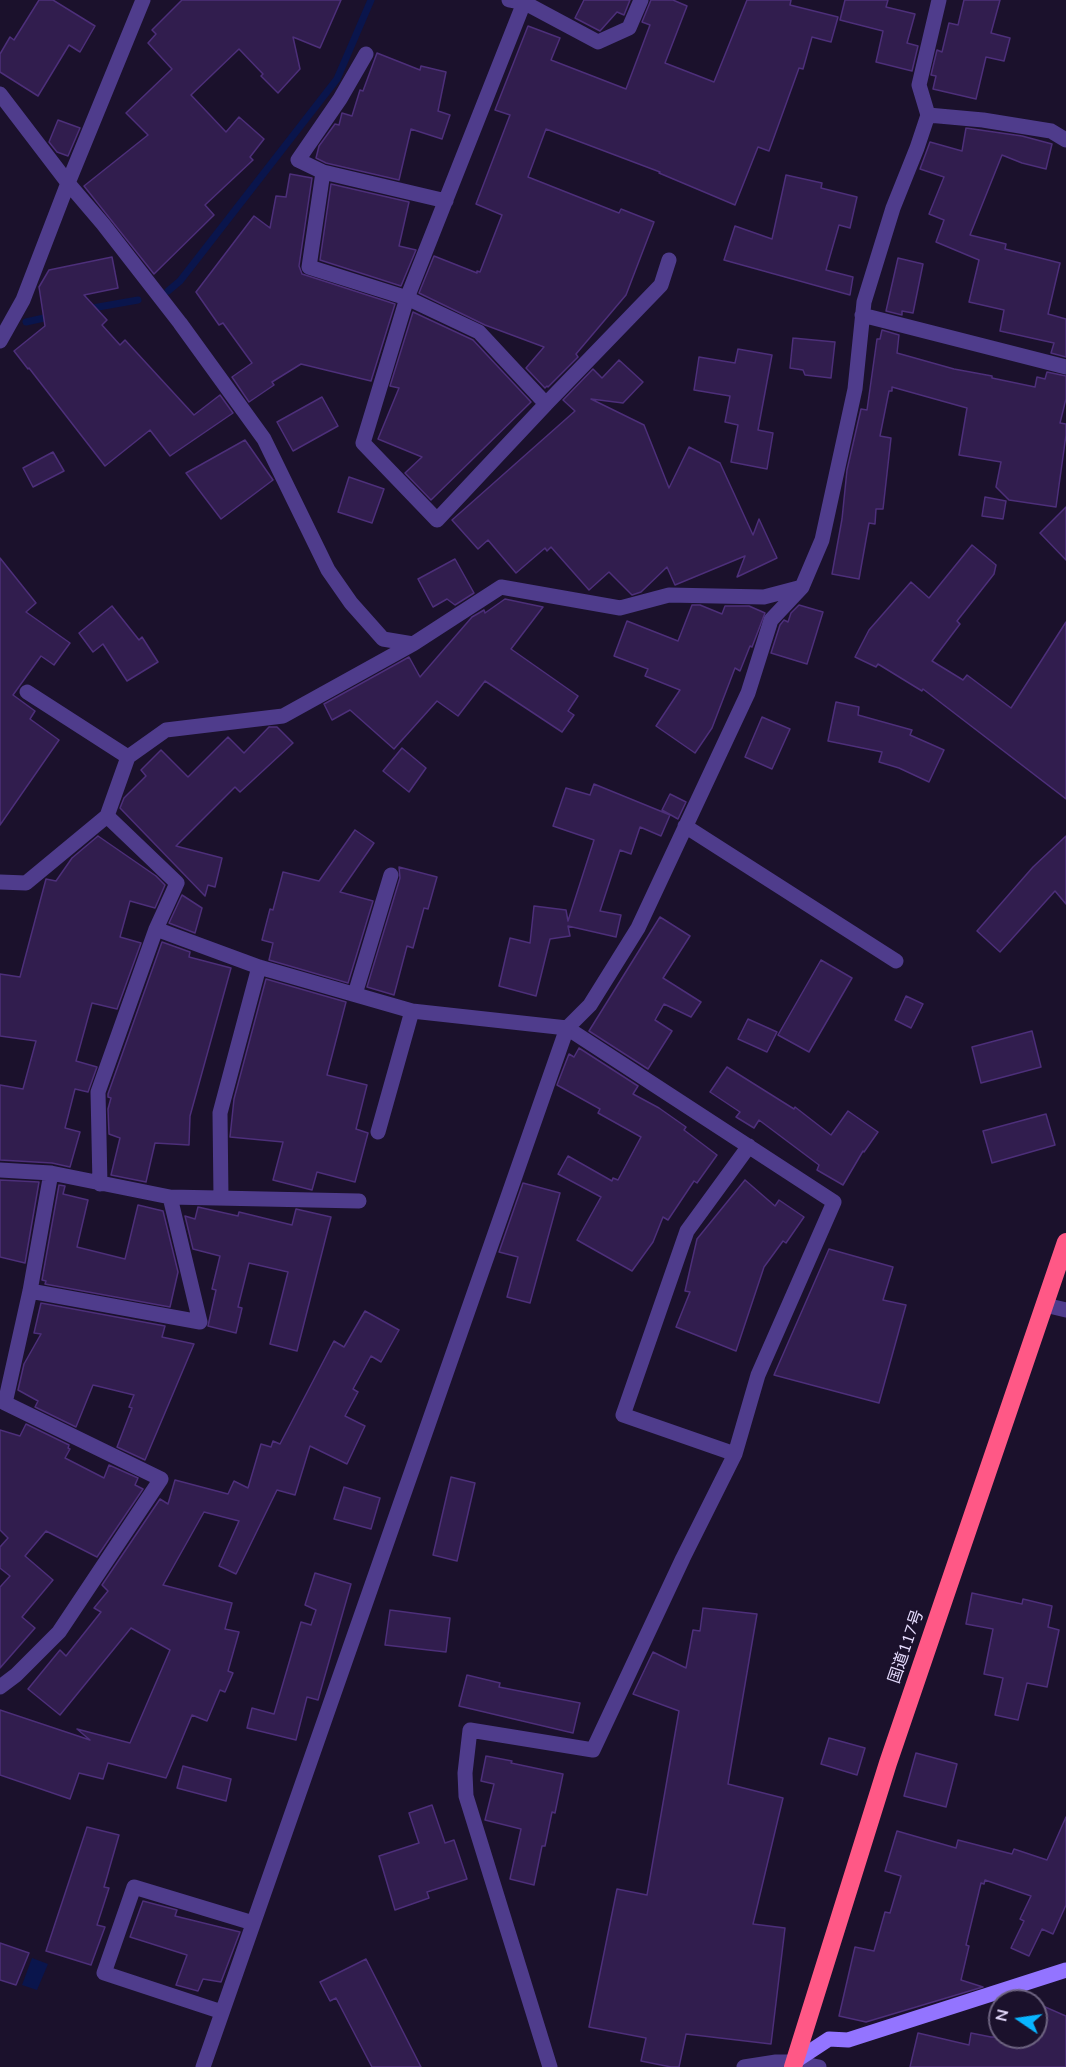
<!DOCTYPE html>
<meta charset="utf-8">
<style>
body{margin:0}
#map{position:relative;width:1066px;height:2067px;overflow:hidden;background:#1b112c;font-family:"Nunito Sans",sans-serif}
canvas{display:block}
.north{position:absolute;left:988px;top:1989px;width:60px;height:60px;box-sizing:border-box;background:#1b112c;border:2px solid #6d6380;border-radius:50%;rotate:283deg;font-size:16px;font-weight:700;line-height:24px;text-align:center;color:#e7ddff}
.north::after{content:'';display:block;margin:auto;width:21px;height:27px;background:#09b5ff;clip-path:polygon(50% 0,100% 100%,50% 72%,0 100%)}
</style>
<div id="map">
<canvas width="1066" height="2067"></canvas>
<div class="north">N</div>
</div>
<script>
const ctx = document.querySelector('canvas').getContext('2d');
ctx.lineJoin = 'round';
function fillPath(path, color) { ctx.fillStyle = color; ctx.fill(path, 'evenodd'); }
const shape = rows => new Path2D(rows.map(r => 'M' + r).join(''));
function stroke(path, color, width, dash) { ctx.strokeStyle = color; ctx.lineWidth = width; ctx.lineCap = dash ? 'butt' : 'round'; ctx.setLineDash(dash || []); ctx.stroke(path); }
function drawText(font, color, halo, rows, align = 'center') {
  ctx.font = font + ' "Nunito Sans","Noto Sans JP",sans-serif'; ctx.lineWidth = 4.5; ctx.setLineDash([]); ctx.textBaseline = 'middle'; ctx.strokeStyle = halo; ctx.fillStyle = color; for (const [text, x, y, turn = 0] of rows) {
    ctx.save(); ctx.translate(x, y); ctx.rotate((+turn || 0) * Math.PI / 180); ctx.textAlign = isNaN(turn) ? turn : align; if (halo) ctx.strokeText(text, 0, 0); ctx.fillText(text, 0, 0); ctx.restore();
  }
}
fillPath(shape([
 [32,1958,48,1964,37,1990,22,1985]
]), '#0a154c');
stroke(shape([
 [168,291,180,281,337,79,371,0],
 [87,309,138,300],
 [26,322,53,316]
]), '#0a154c', 7);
const building = shape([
 [39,0,53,0,95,26,80,52,69,45,38,96,0,72,0,54,10,37,14,40,39,0],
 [182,0,341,0,320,48,293,37,300,69,278,93,261,76,263,74,239,49,191,95,226,132,239,117,264,139,250,157,253,160,205,205,214,215,154,274,84,186,148,135,126,113,172,69,148,43,156,34,152,30,182,0],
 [584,0,630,0,624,15,617,12,600,31,575,18,584,0],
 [651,0,673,0,687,6,665,63,714,82,747,0,791,0,790,5,838,17,831,42,812,37,803,69,799,68,769,151,758,147,735,205,659,173,660,172,546,129,528,177,619,213,621,209,654,222,626,295,576,354,578,357,548,387,547,386,545,388,526,368,544,347,485,325,419,293,434,256,477,273,477,271,480,272,502,215,476,204,510,115,495,110,528,26,560,38,551,60,626,89,650,25,642,22,651,0],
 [845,0,888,0,886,7,915,14,907,43,918,46,912,71,876,62,883,31,840,20,845,0],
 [964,0,1000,0,991,33,1010,38,1004,61,986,57,976,99,933,89,936,76,931,75,937,50,942,52,949,23,958,25,964,0],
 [377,53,420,70,421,66,446,72,438,111,450,115,442,139,411,129,399,180,326,163,316,158,319,146,335,124,339,125,342,113,352,116,360,90,363,91,377,53],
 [58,120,80,128,68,156,57,152,49,142,58,120],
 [966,128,1022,136,1052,144,1046,169,1022,163,1002,155,970,235,1006,244,1005,249,1060,263,1048,314,1066,319,1066,357,1051,353,1054,343,1000,331,1004,310,969,302,979,260,936,242,944,220,929,214,944,177,920,169,930,142,962,151,966,128],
 [290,174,312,178,299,266,302,274,395,304,371,381,301,364,272,382,274,385,249,402,232,377,252,363,223,323,219,325,196,292,254,216,270,228,276,196,286,197,290,174],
 [786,175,822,183,821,188,857,197,850,228,839,225,826,270,853,277,850,295,724,260,735,226,772,239,786,175],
 [331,184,409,202,399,246,416,250,401,286,320,260,331,184],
 [112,257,118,288,84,295,107,320,102,325,120,345,125,340,194,415,220,395,233,413,170,456,150,430,105,466,29,368,28,369,14,351,45,326,39,287,49,270,112,257],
 [898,258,923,264,913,313,902,311,902,315,886,311,898,258],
 [413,312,473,340,531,402,431,500,405,473,422,457,378,439,399,388,390,386,413,312],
 [882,330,899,335,897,353,954,369,992,376,992,378,1035,387,1037,377,1045,379,1047,372,1066,376,1066,399,1060,423,1066,424,1066,435,1056,507,1009,500,996,487,1001,462,959,455,967,408,892,387,892,391,889,391,880,436,891,438,883,509,876,509,875,524,869,523,859,579,832,574,842,519,847,470,861,409,867,410,877,339,880,339,882,330],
 [793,338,835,342,831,378,805,375,803,370,790,368,793,338],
 [738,349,772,355,758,430,773,433,767,469,731,462,738,425,725,422,730,396,694,390,699,357,735,363,738,349],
 [619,360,643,382,623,403,591,399,644,425,669,488,689,447,720,463,753,535,759,519,777,558,737,577,745,556,675,585,667,567,641,592,632,595,609,572,589,590,551,547,547,551,545,548,516,573,488,540,478,549,452,520,575,411,563,400,593,369,602,378,619,360],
 [322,397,338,426,293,451,277,422,322,397],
 [245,440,273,480,221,519,186,473,245,440],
 [53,452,64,471,33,487,23,468,53,452],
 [349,477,384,489,372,523,338,512,349,477],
 [985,497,1006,501,1003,519,982,516,985,497],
 [1066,507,1066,560,1040,533,1066,507],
 [972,545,996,565,994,574,957,621,960,624,932,661,963,680,967,675,1011,708,1066,622,1066,799,923,689,922,691,878,664,876,667,855,657,869,630,911,582,929,598,972,545],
 [0,558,36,603,26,612,70,643,54,665,41,656,13,695,35,711,30,719,59,740,0,825,0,558],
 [455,559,474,593,455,605,447,599,433,607,418,579,455,559],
 [505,599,543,607,511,649,578,696,568,711,574,715,562,732,485,681,458,716,437,701,394,749,350,710,332,720,324,704,409,657,420,677,472,617,484,610,485,613,505,599],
 [692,605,700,605,722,614,725,606,749,606,765,613,752,647,750,646,740,671,735,668,712,728,695,753,656,726,680,690,645,676,648,669,614,656,627,621,678,641,692,605],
 [799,605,823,612,807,664,771,653,780,625,784,620,788,622,791,613,799,605],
 [112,606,139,640,142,637,158,662,127,681,103,644,93,652,79,633,112,606],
 [836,702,859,707,858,715,912,730,910,735,944,750,929,782,899,768,879,762,882,752,828,741,836,702],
 [762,717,790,729,772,769,745,757,762,717],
 [269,727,277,727,293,743,240,792,235,787,176,846,222,858,215,887,208,885,205,896,120,808,124,798,146,776,141,770,161,750,188,777,228,737,244,753,269,727],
 [402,748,426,768,409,792,383,771,402,748],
 [594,784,670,815,661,836,640,827,631,854,620,850,600,911,621,915,616,937,568,926,570,936,550,939,536,996,499,986,510,938,530,943,534,906,566,910,568,921,594,840,553,826,566,788,590,795,594,784],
 [670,794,686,802,678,819,662,810,670,794],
 [355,830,374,843,340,892,373,901,348,983,269,960,273,943,262,940,270,909,273,910,283,872,319,881,355,830],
 [98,836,156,876,165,885,155,908,130,901,120,937,141,943,117,1009,92,1003,76,1061,97,1067,88,1092,75,1089,65,1128,80,1132,70,1167,52,1163,0,1160,0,1085,23,1089,36,1041,0,1036,0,974,20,977,46,879,56,881,72,858,98,836],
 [1066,836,1066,904,1055,891,1000,952,977,931,1033,867,1066,836],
 [399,867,437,877,428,909,424,908,413,948,407,946,394,995,367,987,400,878,399,867],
 [182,895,202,908,195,933,169,923,182,895],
 [660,917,690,936,663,978,701,1002,691,1017,664,1004,655,1020,672,1031,648,1069,589,1031,660,917],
 [162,942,190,952,189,957,231,968,190,1116,189,1145,155,1143,146,1182,111,1175,120,1138,109,1134,108,1109,111,1098,108,1097,108,1094,162,942],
 [821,960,852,978,809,1052,778,1035,821,960],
 [266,979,346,1002,327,1075,367,1085,356,1129,368,1133,355,1182,317,1172,312,1190,273,1180,283,1142,230,1137,234,1099,266,979],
 [906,996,923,1004,911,1028,895,1020,906,996],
 [748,1019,777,1032,767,1052,738,1039,748,1019],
 [1032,1031,1041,1067,981,1083,972,1047,1032,1031],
 [579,1048,638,1086,633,1094,659,1108,686,1127,684,1130,717,1155,697,1183,694,1181,668,1220,663,1217,653,1242,632,1271,577,1240,601,1197,558,1174,568,1156,612,1181,613,1178,618,1180,641,1137,598,1113,600,1109,557,1085,569,1054,574,1057,579,1048],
 [727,1067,794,1109,795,1107,831,1135,848,1111,878,1132,864,1152,863,1151,843,1185,817,1170,819,1165,759,1120,754,1128,736,1117,740,1112,710,1092,727,1067],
 [1046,1114,1055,1145,992,1163,983,1131,1046,1114],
 [0,1180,39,1182,25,1263,0,1257,0,1180],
 [745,1180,775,1206,779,1200,804,1217,786,1243,783,1241,764,1267,736,1351,676,1327,690,1292,685,1291,697,1239,745,1180],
 [523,1183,560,1193,530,1303,507,1297,518,1257,499,1252,523,1183],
 [59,1185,65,1186,63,1194,88,1200,77,1247,125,1259,138,1205,163,1211,178,1272,170,1307,45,1284,46,1281,42,1280,59,1185],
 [198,1207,238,1216,239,1212,292,1225,296,1209,331,1217,297,1351,270,1344,288,1272,249,1263,238,1307,242,1308,236,1333,208,1326,216,1290,212,1289,220,1256,193,1249,185,1216,195,1219,198,1207],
 [829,1249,893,1267,883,1300,906,1305,879,1403,774,1375,829,1249],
 [41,1303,165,1326,162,1337,194,1344,145,1460,117,1447,132,1408,129,1407,134,1395,93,1385,76,1427,35,1407,38,1401,18,1390,24,1364,41,1334,34,1333,41,1303],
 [365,1311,399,1330,381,1362,371,1356,353,1389,358,1392,345,1416,365,1426,347,1464,310,1446,295,1495,277,1490,236,1574,219,1566,239,1521,204,1512,163,1585,232,1603,225,1629,239,1632,228,1671,233,1673,225,1692,220,1690,207,1721,192,1715,166,1778,108,1763,103,1779,79,1773,70,1799,0,1775,0,1710,90,1740,77,1729,130,1743,170,1650,131,1628,60,1715,28,1689,60,1650,66,1656,101,1612,94,1608,108,1591,102,1585,160,1499,168,1504,175,1480,228,1494,234,1481,248,1488,261,1444,271,1447,273,1441,280,1444,334,1341,344,1347,365,1311],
 [26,1424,69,1445,68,1448,70,1449,65,1458,104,1478,109,1465,138,1478,135,1485,143,1489,97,1557,46,1531,25,1556,53,1580,22,1617,35,1628,0,1668,0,1587,10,1576,0,1568,0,1547,8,1538,0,1530,0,1430,20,1436,26,1424],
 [451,1477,475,1483,457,1561,433,1555,451,1477],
 [344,1487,380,1498,371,1529,334,1519,344,1487],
 [315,1573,351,1584,318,1700,307,1697,296,1740,247,1728,252,1708,274,1714,301,1622,311,1625,316,1610,305,1605,315,1573],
 [972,1593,1022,1604,1023,1599,1052,1606,1048,1627,1059,1630,1047,1687,1027,1683,1018,1720,995,1715,1003,1678,984,1674,993,1629,966,1624,972,1593],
 [703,1608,757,1614,728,1784,783,1798,753,1924,785,1928,771,2044,686,2034,679,2067,671,2067,641,2061,646,2038,589,2027,617,1889,647,1895,679,1711,633,1694,653,1652,686,1668,693,1630,700,1631,703,1608],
 [390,1610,450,1618,446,1652,385,1645,390,1610],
 [467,1675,500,1683,499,1687,580,1703,573,1733,459,1706,467,1675],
 [829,1738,865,1748,857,1775,821,1764,829,1738],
 [916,1753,957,1764,946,1807,904,1796,916,1753],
 [486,1756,512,1761,511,1763,563,1774,555,1813,552,1812,545,1846,542,1846,534,1885,510,1879,521,1829,485,1820,494,1784,481,1781,486,1756],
 [183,1766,231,1779,226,1801,177,1788,183,1766],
 [432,1805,445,1843,454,1840,467,1879,427,1892,429,1898,395,1910,379,1856,419,1843,409,1813,432,1805],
 [1066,1817,1066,1905,1053,1934,1042,1929,1029,1956,1011,1948,1024,1921,1020,1919,1031,1896,985,1880,984,1884,981,1883,966,1945,969,1946,961,1980,983,1987,866,2022,839,2016,855,1947,874,1951,885,1912,890,1913,901,1876,885,1871,897,1831,956,1848,958,1840,1012,1854,1014,1849,1047,1860,1066,1817],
 [87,1827,119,1835,104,1887,109,1888,97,1925,105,1927,91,1965,46,1951,87,1827],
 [143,1901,177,1910,175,1916,240,1932,221,1982,203,1979,198,1991,176,1985,187,1955,130,1937,143,1901],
 [0,1943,29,1953,16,1985,0,1980,0,1943],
 [366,1959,421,2067,372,2067,336,1998,330,2001,320,1982,366,1959],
 [1036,2003,1066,2016,1066,2067,910,2067,918,2033,969,2045,971,2033,991,2037,1036,2037,1036,2003]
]);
fillPath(building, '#311d4e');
stroke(building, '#4d2f7a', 1.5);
stroke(shape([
 [509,0,525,3,598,42,629,28,641,0],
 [366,54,340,99,298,160,323,172,446,201],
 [0,94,68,183,103,224,180,323,264,439,328,570,351,603,383,639,413,644,501,587,620,608,669,595,764,597,802,587],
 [928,115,983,120,1051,131,1066,140],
 [323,172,309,267,407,298,479,332,546,404,437,520,363,443,407,298,525,0],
 [862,315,1066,367],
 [0,341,23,300,68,183,143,0],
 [546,404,661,285,669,260],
 [27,692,128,757],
 [685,826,896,961],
 [0,882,26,883,107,816,128,757,166,730,283,716,413,644],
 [156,929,259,967,412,1011,567,1028,834,1202,758,1375,735,1454,683,1558,593,1750,470,1730,465,1773,466,1796,550,2067],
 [355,994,391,875],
 [378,1132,412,1011],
 [0,1170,51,1173,170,1197,359,1201],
 [100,1184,98,1092,156,929,177,883,107,816],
 [221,1198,220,1113,259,967],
 [30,1291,200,1322,170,1197],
 [1045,1305,1066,1310],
 [735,1454,623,1415,687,1231,749,1146],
 [0,1687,16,1675,59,1632,161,1479,5,1403,30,1291,51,1173],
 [222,2012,104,1973,134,1887,253,1923],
 [203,2067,567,1028,590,1005,638,928,748,693,771,620,802,587,822,540,855,389,864,302,893,208,917,148,928,115,919,85,939,0],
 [744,2067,776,2062,794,2062,819,2067]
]), '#4f3c8c', 15);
stroke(shape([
 [794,2062,829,2039,848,2040,1066,1970]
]), '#9374ff', 15);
stroke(shape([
 [793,2067,888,1763,1066,1242]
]), '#ff5886', 18);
drawText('16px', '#e7ddff', '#1b112c', [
 ["国道117号",907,1647,-71]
]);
</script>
